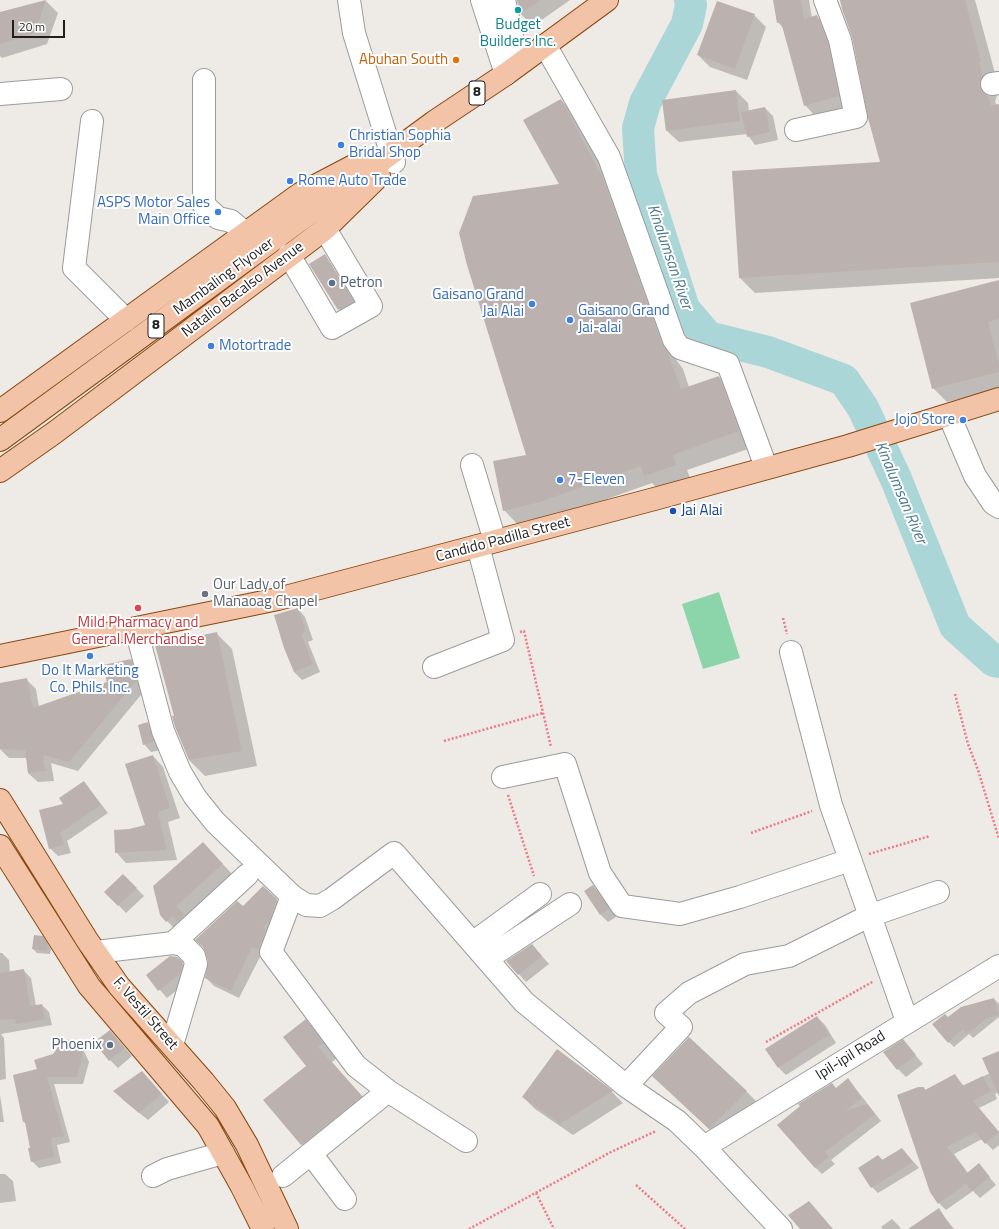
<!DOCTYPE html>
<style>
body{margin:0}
#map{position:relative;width:999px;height:1229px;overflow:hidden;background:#eeeae6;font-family:"Titillium Web",sans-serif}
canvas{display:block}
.scale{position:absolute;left:12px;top:20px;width:53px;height:18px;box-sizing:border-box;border:2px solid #1f1f1f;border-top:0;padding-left:5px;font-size:12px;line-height:14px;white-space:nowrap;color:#1f1f1f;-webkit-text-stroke:3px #fff;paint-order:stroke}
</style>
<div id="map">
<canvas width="999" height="1229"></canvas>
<div class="scale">20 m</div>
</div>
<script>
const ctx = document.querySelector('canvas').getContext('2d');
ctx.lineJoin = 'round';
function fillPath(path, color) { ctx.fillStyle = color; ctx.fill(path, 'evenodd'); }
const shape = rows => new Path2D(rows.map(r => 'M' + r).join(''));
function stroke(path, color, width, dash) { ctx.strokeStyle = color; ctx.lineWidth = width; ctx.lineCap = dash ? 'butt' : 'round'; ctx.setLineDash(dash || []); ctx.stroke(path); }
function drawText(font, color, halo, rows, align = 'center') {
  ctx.font = font + ' "Titillium Web",sans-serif'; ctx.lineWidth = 4; ctx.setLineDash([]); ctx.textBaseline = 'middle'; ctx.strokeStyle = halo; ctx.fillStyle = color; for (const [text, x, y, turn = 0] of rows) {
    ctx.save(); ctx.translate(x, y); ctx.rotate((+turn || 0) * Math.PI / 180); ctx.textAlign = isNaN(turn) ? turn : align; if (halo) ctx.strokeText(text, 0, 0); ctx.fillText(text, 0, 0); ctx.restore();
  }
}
fillPath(shape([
 [719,592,740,658,703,669,682,604]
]), '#8cd5ab');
fillPath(shape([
 [517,0,570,0,533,26,521,14],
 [774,0,809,0,812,18,817,17,828,27,849,107,815,116,805,105,783,28,778,22],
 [841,0,975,0,996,77,998,92,995,102,997,105,999,105,999,278,755,293,740,278,734,172,881,163,853,37],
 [46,1,58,13,47,44,2,58,0,56,0,13],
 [754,15,766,27,747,80,710,67,698,55],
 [736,91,748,103,749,111,765,108,773,116,778,140,755,145,747,134,679,142,667,131],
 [561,100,576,116,618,194,677,361,683,369,689,387,719,377,734,393,754,447,687,470,691,480,660,491,652,483,556,517,519,526,504,510,527,456,560,185],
 [325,255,357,305,342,313,310,265],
 [999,282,999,389,947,402,933,388],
 [298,609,305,617,313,640,308,642,320,672,302,680,294,672,276,616],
 [216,633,232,649,257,766,205,776,189,760,175,716],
 [131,660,140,669,145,690,78,771,51,763,54,781,38,782,28,773,27,758,9,758,0,749,0,684,26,679,36,689,39,707,108,683],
 [147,723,155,731,161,750,151,752,144,744],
 [153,756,163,767,180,818,168,822,177,860,126,863,116,852,129,830,146,826],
 [84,782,108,813,67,841,71,853,58,856,50,848,65,804],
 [203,843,234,876,178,932,161,915],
 [123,875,144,896,126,913,106,892],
 [593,886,600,894,616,917,608,922,600,914],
 [263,887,285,908,239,998,214,986,206,978,243,907],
 [46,941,51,949,50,954,37,953,33,949],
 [532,945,549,964,526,982,519,974],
 [0,953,2,953,9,960,10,973,24,971,31,978,36,1006,42,1005,49,1012,52,1025,1,1034,4,1038,6,1079,0,1080],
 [176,957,190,971,187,982,167,998,147,975],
 [994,999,999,1004,999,1017,973,1038,969,1034,954,1047,949,1042,949,1019],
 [817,1017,825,1025,836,1043,786,1075,779,1068],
 [306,1021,320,1035,337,1058,332,1062,375,1111,316,1159,302,1145,265,1100,308,1066],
 [110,1031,132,1056,118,1068,110,1060],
 [903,1041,923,1064,906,1077,898,1069],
 [76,1042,83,1049,89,1062,83,1084,54,1084,70,1142,57,1145,61,1163,39,1168,32,1161,32,1149,26,1124,24,1122,38,1070],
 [557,1050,612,1092,623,1103,573,1135,535,1109,523,1097],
 [999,1052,999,1092,995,1094,997,1099,979,1108,999,1132,999,1145,993,1150,982,1139,954,1154,968,1173,979,1165,996,1185,980,1198,973,1191,946,1210,939,1203,924,1088,926,1091,955,1075,964,1086,990,1073],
 [142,1072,169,1102,148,1120,122,1099],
 [653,1076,746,1091,762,1107,725,1144],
 [848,1079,881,1121,831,1160,835,1164,822,1174,815,1167,836,1089],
 [0,1095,4,1122,0,1122],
 [902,1149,919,1168,878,1193,872,1187,878,1156,883,1160],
 [0,1174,5,1174,13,1181,16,1201,0,1203],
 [939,1210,954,1229,909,1229],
 [892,1219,899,1226,901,1229,883,1229,881,1227]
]), '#0003');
stroke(shape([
 [690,0,691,5,687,24,645,103,638,128,641,175,684,309,708,337,768,352,844,380,863,408,896,479,955,626,994,661,999,662]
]), '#abd6d7', 32);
fillPath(shape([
 [46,0,35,33,0,44,0,12],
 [517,0,541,0,520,14],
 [773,0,801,0,804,19,817,15,828,43,839,96,804,106,781,22,777,23],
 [840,0,965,0,981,62,979,62,983,76,980,86,982,92,988,96,991,106,999,104,999,262,739,278,732,171,880,162,868,118,852,37,842,9],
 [717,1,755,14,735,69,697,55],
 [736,90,740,121,666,131,662,100],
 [561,99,603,178,662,344,668,353,681,389,719,376,739,431,673,455,676,465,644,476,641,466,540,502,503,511,493,461,526,455,467,265,459,233,473,196,559,184,523,120],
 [765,107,770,132,747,137,741,112],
 [325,254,354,301,338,310,309,264],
 [999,280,999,319,988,322,999,364,999,372,932,389,910,303],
 [298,608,306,632,301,634,313,664,294,672,284,648,274,615],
 [217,632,242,751,189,760,175,727,172,716,174,716,155,645],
 [131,659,137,680,69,762,43,755,45,771,28,773,25,750,0,749,0,683,27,678,33,708,107,682,103,665],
 [148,722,154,742,143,745,138,725],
 [153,755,170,808,158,812,167,850,115,853,114,830,129,829,145,825,125,764],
 [84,781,101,805,60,833,64,845,49,849,39,810,63,804,59,798],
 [203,842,223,864,176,906,185,915,177,922,173,916,166,922,160,915,153,886],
 [123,874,137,888,118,906,104,892],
 [593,885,609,909,600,915,584,891],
 [263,886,277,899,269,922,263,927,266,929,262,941,257,950,252,947,231,991,205,978,208,961,203,947,195,940,237,901,243,906],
 [34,935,43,936,48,944,47,951,32,949],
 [532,944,542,956,518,975,506,961],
 [170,956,177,957,183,962,180,974,158,991,146,975],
 [24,969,30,1006,42,1004,45,1019,16,1024,15,1019,0,1020,0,973],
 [994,998,999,1015,987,1018,967,1034,963,1029,948,1043,932,1024,945,1014,948,1017,961,1007],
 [817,1016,829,1035,778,1068,765,1049],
 [306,1019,323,1043,318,1047,362,1096,301,1145,263,1100,306,1066,283,1037],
 [110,1030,125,1048,109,1061,94,1042],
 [689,1037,747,1091,709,1129,652,1076],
 [64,1039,76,1041,83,1054,77,1077,47,1077,64,1136,51,1138,54,1157,31,1162,28,1148,30,1148,25,1122,23,1122,13,1075,37,1069,34,1060,53,1054],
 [903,1039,916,1055,897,1070,883,1052],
 [557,1049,613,1091,560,1124,522,1097],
 [999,1051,999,1096,982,1058],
 [142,1071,162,1094,139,1113,113,1091],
 [955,1074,962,1086,983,1076,991,1091,973,1101,999,1132,985,1144,975,1132,947,1147,967,1173,979,1163,990,1177,972,1191,966,1184,938,1204,930,1192,897,1095,918,1087,924,1087,925,1090],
 [848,1078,862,1098,845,1111,867,1104,875,1114,825,1152,829,1157,815,1168,777,1125,800,1106,798,1104,832,1083,836,1088],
 [902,1148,913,1162,871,1188,858,1168,878,1155,882,1160],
 [809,1201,833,1229,800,1229,788,1215],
 [939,1208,952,1229,908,1229]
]), '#bbb2af');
const minor = shape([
 [349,0,354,33,394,162],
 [482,0,506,74],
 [504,0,518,63],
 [545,45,609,157,674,340,680,348,728,364,766,467],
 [204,80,204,205,218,218,231,221,245,233],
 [992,84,999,83],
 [0,94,61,89],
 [92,121,74,268,126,320],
 [796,130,856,117,840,40,825,0],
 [289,255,332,328,371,306,325,229],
 [949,415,975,476,993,503,999,507],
 [472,465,495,541],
 [136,629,163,731,180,772,195,797,215,822,292,896,306,905,320,906,332,899,394,853,524,1002,626,1086,677,1121,704,1147,781,1229],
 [791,652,831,805,907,1021],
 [434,667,503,640,478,546],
 [503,777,565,764,600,873,622,906,680,914,740,897,850,860],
 [292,896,271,952,356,1066,388,1091,466,1141],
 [474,942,540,894],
 [173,943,247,875],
 [96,952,173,943,183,945,194,956,196,964,172,1045],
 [488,958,570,904],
 [626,1086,681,1027,666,1013,689,993,745,964,789,956,869,916,938,892],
 [704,1147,999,966],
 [312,1155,345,1199],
 [153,1176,167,1169,223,1153],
 [283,1176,388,1091]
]);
const major = shape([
 [0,411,300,194,361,162],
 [0,440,434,122,506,74,607,0],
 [0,471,54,433,325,229,379,176],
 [0,656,278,599,658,498,848,446,999,399],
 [0,800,87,940,119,986,204,1082,225,1108,247,1145,287,1229],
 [0,846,89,986,208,1126,242,1187,263,1229]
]);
stroke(minor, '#9c9c9c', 24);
stroke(major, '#894910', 24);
stroke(shape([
 [783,618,787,634],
 [520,632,524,631,551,747],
 [955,694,968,744,978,770,999,839],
 [444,741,543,713],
 [508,795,534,876],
 [751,833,812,811],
 [869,854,930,836],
 [766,1042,874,981],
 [636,1185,685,1229],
 [536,1193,554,1229],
 [469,1229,611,1152,656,1131]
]), '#eb7b85', 2.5, [2, 2]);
stroke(minor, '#fff', 22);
stroke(major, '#f2c3a7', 22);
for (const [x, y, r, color] of [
 [518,10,4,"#0f9aa8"],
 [456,60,4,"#e8710a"],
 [341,145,4,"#3f7fe0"],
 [290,181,4,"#3f7fe0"],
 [218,212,4,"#3f7fe0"],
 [332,283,4,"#5c6f8a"],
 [532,304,4,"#3f7fe0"],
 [570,320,4,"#3f7fe0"],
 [211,346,4,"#3f7fe0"],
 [963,420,4,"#3f7fe0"],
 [560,480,4,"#3f7fe0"],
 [673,511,4,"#1a4fb4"],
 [205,594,4,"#6b7280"],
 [138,608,4,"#e0444e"],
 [90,656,4,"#3f7fe0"],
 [110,1045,4,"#5c6f8a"]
]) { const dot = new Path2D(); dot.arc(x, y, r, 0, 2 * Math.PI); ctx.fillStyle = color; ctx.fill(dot); stroke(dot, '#fff', 1.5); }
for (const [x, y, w] of [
 [477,93,16],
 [156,326,16]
]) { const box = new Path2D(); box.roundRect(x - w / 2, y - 12, w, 24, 3); ctx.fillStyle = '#fff'; ctx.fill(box); stroke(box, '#1f1f1f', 1); }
drawText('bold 14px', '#1f1f1f', null, [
 ["8",477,93],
 ["8",156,326]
]);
drawText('15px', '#0d838f', '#fff', [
 ["Budget",518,25],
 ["Builders Inc.",518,42]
]);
drawText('15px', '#c56008', '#fff', [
 ["Abuhan South",448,60]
], 'right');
drawText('15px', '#366cbe', '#fff', [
 ["Christian Sophia",349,136],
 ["Bridal Shop",349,153],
 ["Rome Auto Trade",298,181],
 ["ASPS Motor Sales",210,203,"right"],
 ["Main Office",210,220,"right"],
 ["Gaisano Grand",524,295,"right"],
 ["Jai Alai",524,312,"right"],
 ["Gaisano Grand",578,311],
 ["Jai-alai",578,328],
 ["Motortrade",219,346],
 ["Jojo Store",955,420,"right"],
 ["7-Eleven",568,480],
 ["Do It Marketing",90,671,"center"],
 ["Co. Phils. Inc.",90,688,"center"]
], 'left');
drawText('15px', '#1f1f1f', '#fff', [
 ["Mambaling Flyover",224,277,-36],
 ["Natalio Bacalso Avenue",243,290,-37],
 ["Candido Padilla Street",503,540,-15],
 ["F. Vestil Street",145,1014,49],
 ["Ipil-ipil Road",851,1056,-32]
]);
drawText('15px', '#4e5e75', '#fff', [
 ["Petron",340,283],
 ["Phoenix",102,1045,"right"]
], 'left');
drawText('15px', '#164399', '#fff', [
 ["Jai Alai",681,511]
], 'left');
drawText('15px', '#5b616d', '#fff', [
 ["Our Lady of",213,585],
 ["Manaoag Chapel",213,602]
], 'left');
drawText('15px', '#be3a42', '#fff', [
 ["Mild Pharmacy and",138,623],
 ["General Merchandise",138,640]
]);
drawText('italic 16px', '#4b7a8e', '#fff', [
 ["Kinalumsan River",669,257,71],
 ["Kinalumsan River",900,493,67]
]);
</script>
